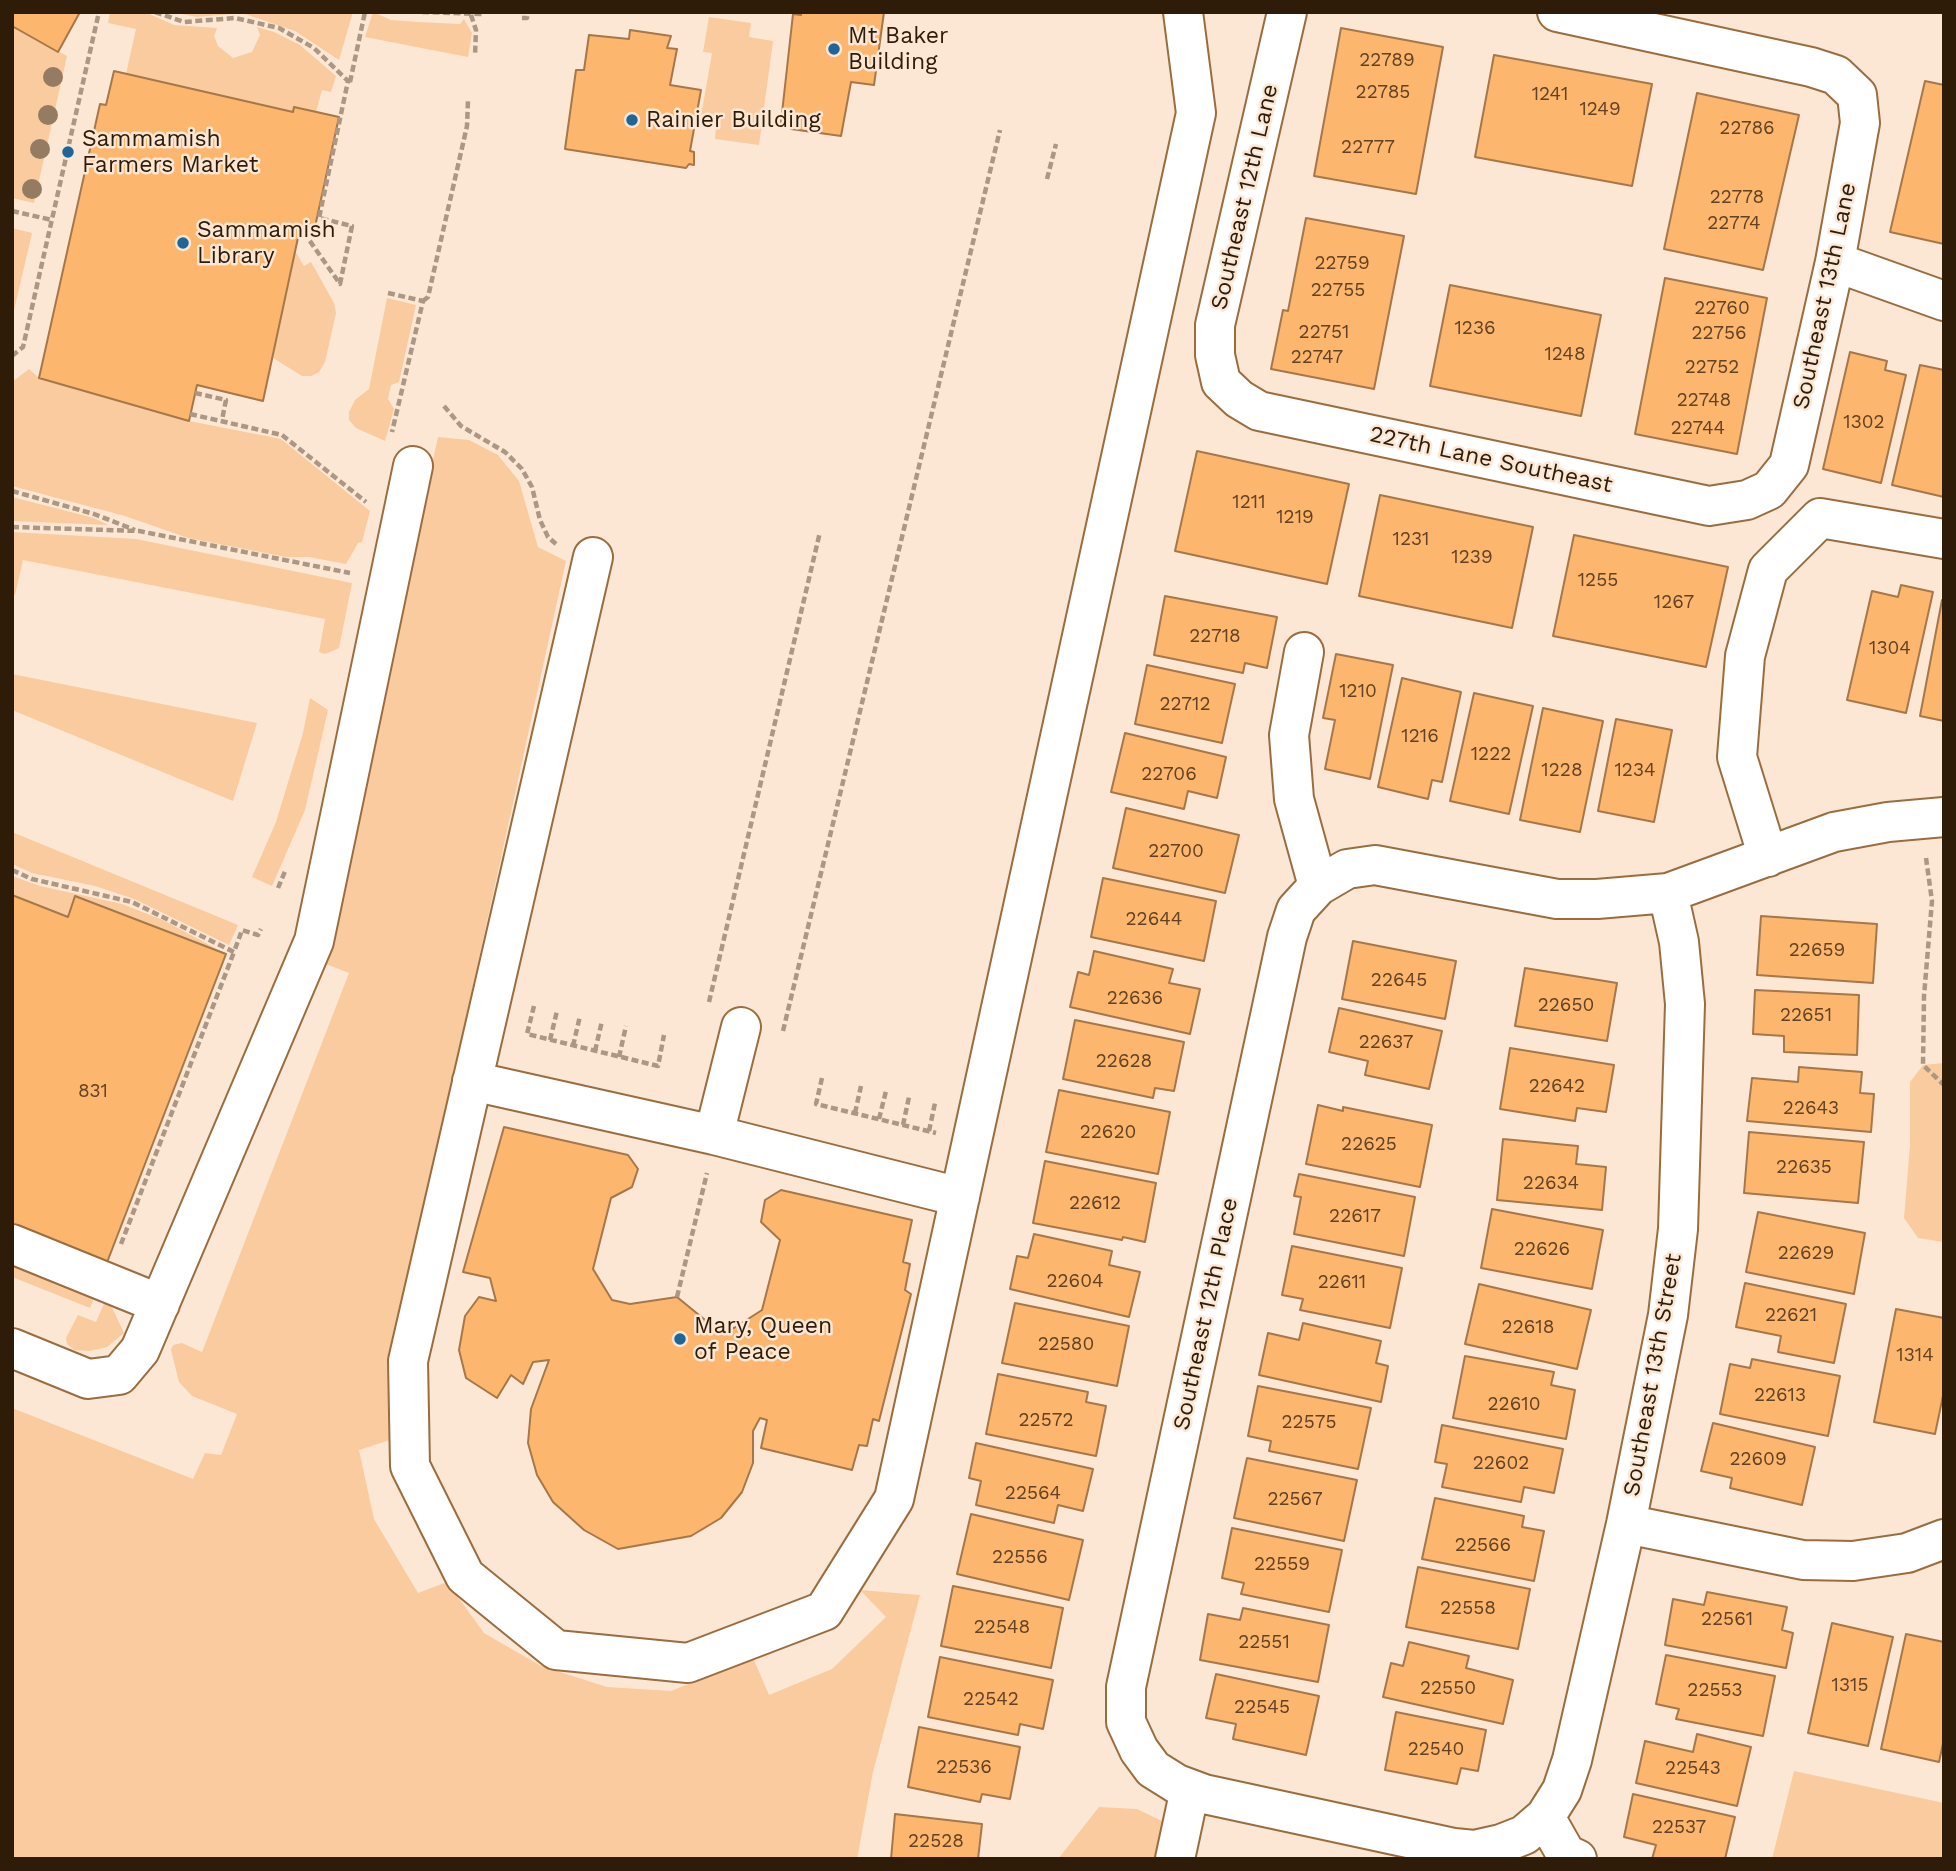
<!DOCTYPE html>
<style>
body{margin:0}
#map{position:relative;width:1956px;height:1871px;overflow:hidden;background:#fce7d4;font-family:"Work Sans",sans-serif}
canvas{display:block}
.frame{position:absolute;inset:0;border:14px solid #2e1c09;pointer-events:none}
</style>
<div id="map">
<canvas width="1956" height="1871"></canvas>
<div class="frame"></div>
</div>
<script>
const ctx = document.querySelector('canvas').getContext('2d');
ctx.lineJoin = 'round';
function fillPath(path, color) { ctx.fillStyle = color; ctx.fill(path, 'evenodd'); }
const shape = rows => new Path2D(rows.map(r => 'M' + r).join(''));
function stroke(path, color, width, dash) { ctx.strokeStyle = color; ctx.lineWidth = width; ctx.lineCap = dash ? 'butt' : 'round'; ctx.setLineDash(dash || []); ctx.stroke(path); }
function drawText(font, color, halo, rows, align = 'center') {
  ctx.font = font + ' "Work Sans",sans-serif'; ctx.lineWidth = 5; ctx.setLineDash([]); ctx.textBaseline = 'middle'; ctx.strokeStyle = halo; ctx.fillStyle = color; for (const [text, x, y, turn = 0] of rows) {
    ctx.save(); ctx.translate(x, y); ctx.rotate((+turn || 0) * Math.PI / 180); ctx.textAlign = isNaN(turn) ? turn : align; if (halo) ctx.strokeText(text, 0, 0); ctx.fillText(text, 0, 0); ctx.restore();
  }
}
fillPath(shape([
 [110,12,145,12,174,25,217,28,214,36,218,46,233,58,252,52,260,35,257,27,274,32,300,45,336,76,331,92,322,90,316,112,295,107,293,112,126,74,136,29,108,23],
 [171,12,353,12,339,60,295,31,242,13,197,17],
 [373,12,391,20,418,22,460,24,464,19,472,33,468,57,365,37],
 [709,17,751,23,749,37,773,41,759,145,715,139,716,125,700,122,712,53,703,52],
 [12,26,67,56,34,203,12,198],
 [12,228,32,233,12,319],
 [295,251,304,266,311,262,334,303,336,313,325,362,319,372,311,376,302,376,273,358],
 [387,298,416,305,399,382,391,385,388,399,394,409,385,441,356,428,349,420,349,412,355,400,369,389],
 [29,369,39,378,189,421,281,439,370,511,362,542,358,543,346,564,309,557,286,557,188,538,125,516,12,486,12,382],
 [438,437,469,440,498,455,519,481,538,547,566,561,394,1346,388,1408,393,1439,359,1450,374,1519,418,1593,447,1582,484,1633,541,1666,607,1687,671,1691,753,1658,769,1695,832,1669,886,1617,860,1590,920,1595,873,1772,857,1859,12,1859,12,1408,193,1479,205,1453,221,1455,237,1414,192,1396,179,1382,171,1350,173,1345,182,1343,202,1352,349,973,323,963],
 [12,497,94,518,108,525,12,521],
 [12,532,136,539,352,583,339,648,325,654,319,652,325,619,23,560,15,595,12,594],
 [12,674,257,723,233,801,12,710],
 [310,698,328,710,305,810,272,886,252,877,276,822,303,733],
 [12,832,238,925,229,945,134,899,95,886,32,873,12,864],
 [12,876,40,886,122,904,163,920,226,954,76,896,68,917,12,895],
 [1944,1063,1944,1242,1918,1238,1904,1218,1910,1145,1910,1082,1923,1065],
 [12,1261,96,1293,90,1308,12,1277],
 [107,1297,124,1333,107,1347,89,1351,74,1350,67,1344,66,1338,78,1315,96,1322],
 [1794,1771,1944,1803,1944,1859,1772,1859],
 [1099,1807,1137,1809,1168,1824,1160,1859,1058,1859]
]), '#f9cb9f');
const building = shape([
 [12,12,80,12,58,52,12,26,12,12],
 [801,12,884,12,874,85,851,82,841,136,791,129,792,123,781,122,793,14,801,15,801,12],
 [1341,28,1443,47,1416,194,1314,176,1341,28],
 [630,30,671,36,667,48,677,49,670,85,701,90,690,151,694,152,694,165,689,164,686,168,565,149,576,70,584,70,589,35,629,39,630,30],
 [1494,55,1652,84,1632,186,1475,157,1494,55],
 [114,71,293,112,294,107,339,117,313,236,299,233,263,401,197,385,189,421,39,378,100,104,106,105,114,71],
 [1925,81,1944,85,1944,244,1890,232,1925,81],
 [1697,93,1799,115,1763,270,1664,249,1697,93],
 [1306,218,1404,236,1374,389,1271,369,1283,310,1288,311,1306,218],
 [1665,278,1767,298,1737,454,1635,434,1665,278],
 [1450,285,1601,315,1581,416,1430,386,1450,285],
 [1850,352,1887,361,1885,370,1906,375,1881,483,1823,469,1850,352],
 [1920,365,1944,370,1944,497,1892,485,1920,365],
 [1197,451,1349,484,1327,584,1175,551,1197,451],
 [1380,495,1533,527,1512,628,1359,596,1380,495],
 [1574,535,1728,567,1706,667,1553,636,1574,535],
 [1901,585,1933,592,1906,713,1847,700,1872,591,1898,597,1901,585],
 [1165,596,1277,617,1267,668,1245,663,1243,673,1154,655,1165,596],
 [1942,600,1944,600,1944,721,1920,716,1942,600],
 [1336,654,1393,665,1370,779,1325,769,1335,720,1323,718,1336,654],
 [1147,665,1235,684,1222,743,1135,724,1147,665],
 [1402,678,1461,692,1442,782,1432,780,1428,799,1378,787,1402,678],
 [1474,693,1533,706,1509,814,1450,801,1474,693],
 [1543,708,1603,721,1580,832,1520,820,1543,708],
 [1616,719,1672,730,1654,822,1598,811,1616,719],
 [1125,733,1226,757,1217,798,1188,791,1184,809,1111,792,1125,733],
 [1126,808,1239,835,1225,893,1113,868,1126,808],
 [1103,878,1216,901,1204,961,1091,937,1103,878],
 [12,895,68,917,75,896,226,954,106,1265,12,1229,12,895],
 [1761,916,1877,924,1873,983,1757,975,1761,916],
 [1353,941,1456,961,1445,1019,1342,999,1353,941],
 [1094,951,1173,969,1169,983,1200,989,1190,1034,1070,1007,1078,972,1089,975,1094,951],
 [1525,968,1617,983,1607,1041,1515,1026,1525,968],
 [1755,990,1859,995,1857,1055,1784,1052,1784,1036,1753,1034,1755,990],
 [1339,1008,1442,1031,1429,1089,1365,1075,1368,1061,1329,1052,1339,1008],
 [1075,1020,1184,1042,1174,1091,1155,1088,1153,1098,1063,1079,1075,1020],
 [1510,1048,1614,1065,1606,1112,1577,1108,1575,1121,1500,1109,1510,1048],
 [1799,1067,1862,1072,1860,1093,1874,1094,1871,1132,1747,1121,1752,1078,1798,1082,1799,1067],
 [1059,1090,1170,1112,1158,1174,1046,1152,1059,1090],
 [1318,1105,1343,1111,1343,1107,1432,1125,1420,1187,1306,1164,1318,1105],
 [504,1127,628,1155,638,1169,632,1187,611,1198,593,1269,612,1300,630,1304,677,1297,710,1324,734,1328,762,1310,780,1240,761,1222,765,1200,781,1190,912,1220,903,1262,910,1264,905,1290,911,1294,879,1421,873,1419,867,1446,859,1445,852,1470,761,1448,767,1420,760,1418,753,1431,753,1463,742,1492,721,1518,691,1536,618,1549,584,1530,553,1502,537,1475,528,1443,531,1409,549,1360,533,1362,523,1384,511,1375,497,1398,466,1378,459,1350,465,1316,479,1297,496,1301,490,1278,463,1272,504,1127],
 [1749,1132,1864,1142,1858,1203,1744,1193,1749,1132],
 [1503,1139,1578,1146,1576,1164,1606,1167,1602,1210,1497,1200,1503,1139],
 [1045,1161,1156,1183,1145,1242,1123,1237,1122,1240,1033,1223,1045,1161],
 [1299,1174,1415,1197,1404,1256,1294,1234,1301,1197,1294,1196,1299,1174],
 [1492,1209,1603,1230,1592,1289,1481,1268,1492,1209],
 [1758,1212,1865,1233,1854,1294,1746,1272,1758,1212],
 [1034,1234,1112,1251,1109,1265,1140,1272,1129,1317,1010,1289,1017,1256,1028,1258,1034,1234],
 [1292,1246,1402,1268,1390,1328,1300,1310,1303,1299,1282,1295,1292,1246],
 [1745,1283,1846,1304,1834,1363,1778,1352,1781,1336,1736,1327,1745,1283],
 [1479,1284,1591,1310,1577,1369,1465,1344,1479,1284],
 [1015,1303,1129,1326,1117,1386,1002,1363,1015,1303],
 [1896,1309,1944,1318,1944,1391,1935,1434,1874,1422,1896,1309],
 [1303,1323,1381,1341,1376,1363,1388,1366,1381,1402,1259,1375,1268,1333,1299,1340,1303,1323],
 [1465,1356,1554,1372,1551,1385,1575,1390,1566,1439,1453,1418,1465,1356],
 [1752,1359,1840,1376,1828,1436,1720,1414,1730,1364,1750,1368,1752,1359],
 [998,1374,1088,1392,1086,1402,1106,1406,1096,1456,986,1434,998,1374],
 [1258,1386,1371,1408,1358,1469,1269,1451,1271,1441,1248,1436,1258,1386],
 [1713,1423,1815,1447,1802,1505,1730,1488,1732,1478,1701,1471,1713,1423],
 [1442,1425,1563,1449,1554,1493,1524,1487,1521,1502,1442,1487,1447,1464,1435,1462,1442,1425],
 [976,1443,1093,1469,1083,1511,1058,1505,1054,1523,976,1505,981,1481,969,1478,976,1443],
 [1247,1458,1357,1480,1344,1541,1234,1518,1247,1458],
 [1435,1498,1524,1516,1522,1527,1544,1531,1534,1581,1422,1559,1435,1498],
 [971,1514,1083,1540,1069,1600,957,1574,971,1514],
 [1232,1528,1342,1550,1329,1612,1241,1594,1244,1583,1222,1578,1232,1528],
 [1418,1567,1530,1589,1518,1649,1406,1627,1418,1567],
 [953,1586,1063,1608,1051,1668,941,1646,953,1586],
 [1707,1592,1787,1607,1782,1630,1793,1633,1786,1668,1665,1645,1673,1599,1704,1605,1707,1592],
 [1243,1608,1329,1625,1318,1682,1200,1660,1208,1614,1240,1620,1243,1608],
 [1832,1623,1893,1637,1868,1746,1808,1733,1832,1623],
 [1906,1634,1944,1642,1944,1739,1939,1762,1881,1749,1906,1634],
 [1409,1642,1469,1656,1466,1668,1513,1680,1503,1724,1383,1697,1391,1663,1403,1666,1409,1642],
 [1666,1655,1775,1676,1763,1736,1676,1719,1679,1709,1656,1704,1666,1655],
 [940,1657,1053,1680,1043,1729,1020,1724,1018,1735,928,1717,940,1657],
 [1216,1674,1319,1696,1306,1755,1233,1739,1236,1724,1206,1718,1216,1674],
 [1396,1712,1486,1730,1478,1771,1461,1768,1457,1784,1385,1770,1396,1712],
 [919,1727,1020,1747,1010,1799,982,1794,980,1802,908,1787,919,1727],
 [1697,1734,1751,1747,1737,1806,1636,1783,1645,1741,1693,1752,1697,1734],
 [1633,1794,1735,1817,1725,1859,1652,1859,1656,1845,1624,1837,1633,1794],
 [895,1814,982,1824,978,1859,891,1859,895,1814]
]);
fillPath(building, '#fdb66e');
stroke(building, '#a57749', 2);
const minor = shape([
 [1287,12,1215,325,1215,355,1221,382,1239,399,1259,411,1709,506,1747,500,1769,490,1789,465,1835,262,1860,123,1857,95,1836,75,1811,67,1557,12],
 [1835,262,1944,301],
 [593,557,408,1361,410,1466,465,1576,556,1650,688,1663,824,1611,894,1499,1196,113,1183,12],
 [1304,652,1289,735,1294,799,1318,886],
 [1768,857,1737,757,1745,656,1768,570,1820,518,1944,539],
 [1668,893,1679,942,1685,1004,1678,1229,1668,1315,1626,1524,1572,1760,1562,1790,1545,1817,1524,1835,1501,1844,1474,1850,1454,1848,1204,1794,1177,1784,1153,1769,1139,1750,1126,1722,1126,1687,1287,937,1296,910,1318,886,1347,869,1375,865,1557,899,1597,899,1668,893,1834,832,1888,822,1944,817],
 [472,1081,714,1135,960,1197],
 [714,1135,741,1027],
 [12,1244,160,1304],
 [12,1348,88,1379,119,1375,140,1350,314,941,413,466],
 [1626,1524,1803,1560,1853,1561,1907,1553,1944,1539],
 [1545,1817,1566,1854,1577,1859],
 [1175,1859,1190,1789]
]);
stroke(minor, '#9a6d3f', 42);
stroke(shape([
 [155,12,184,22,235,18,279,28,314,48,348,81,319,218,352,226,340,284,305,234],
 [422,12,482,14],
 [471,15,476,30,475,56],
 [522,18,527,18,528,12],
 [350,82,365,12],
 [1047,179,1056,144],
 [12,211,52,220],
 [388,293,423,301,392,432],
 [423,301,428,297,467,126,468,100],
 [12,356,23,347,99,12],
 [195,393,226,400,222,420],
 [444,406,461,426,505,452,522,469,532,487,540,520,548,537,556,544],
 [190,414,282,435,366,502],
 [12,491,94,514,135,530],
 [12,527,139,531,350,573],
 [1926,858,1932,901,1924,996,1923,1065,1944,1085],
 [12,870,32,879,132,902,234,952,242,930,258,935,261,929],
 [278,888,286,869],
 [709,1002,820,532],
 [534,1006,527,1034,658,1066,664,1035],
 [783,1031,1000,130],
 [550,1040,557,1011],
 [573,1046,580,1016],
 [595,1051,602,1021],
 [619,1057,626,1026],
 [822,1078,816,1104,936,1133],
 [855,1113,861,1086],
 [879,1119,886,1091],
 [903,1125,909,1097],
 [929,1131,935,1103],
 [121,1244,234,952],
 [677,1297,707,1173]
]), '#ab9784', 4.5, [7, 3.5]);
stroke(minor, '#fff', 38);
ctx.fillStyle = '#947b61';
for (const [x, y] of [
 [53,77],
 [48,115],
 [40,149],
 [32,189]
]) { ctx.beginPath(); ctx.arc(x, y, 10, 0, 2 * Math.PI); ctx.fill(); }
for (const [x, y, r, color] of [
 [834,49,7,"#1e669a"],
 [632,120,7,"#1e669a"],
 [68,152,7,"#1e669a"],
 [183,243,7,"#1e669a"],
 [680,1339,7,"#1e669a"]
]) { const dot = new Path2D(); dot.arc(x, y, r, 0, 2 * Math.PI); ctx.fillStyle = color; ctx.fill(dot); stroke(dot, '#fce7d4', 2.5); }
drawText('19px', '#624222', null, [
 ["22789",1387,60],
 ["22785",1383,92],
 ["1241",1550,94],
 ["1249",1600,109],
 ["22786",1747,128],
 ["22777",1368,147],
 ["22778",1737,197],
 ["22774",1734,223],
 ["22759",1342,263],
 ["22755",1338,290],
 ["22760",1722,308],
 ["1236",1475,328],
 ["22751",1324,332],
 ["22756",1719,333],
 ["1248",1565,354],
 ["22747",1317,357],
 ["22752",1712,367],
 ["22748",1704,400],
 ["1302",1864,422],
 ["22744",1698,428],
 ["1211",1249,502],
 ["1219",1295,517],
 ["1231",1411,539],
 ["1239",1472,557],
 ["1255",1598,580],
 ["1267",1674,602],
 ["22718",1215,636],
 ["1304",1890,648],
 ["1210",1358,691],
 ["22712",1185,704],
 ["1216",1420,736],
 ["1222",1491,754],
 ["1228",1562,770],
 ["1234",1635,770],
 ["22706",1169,774],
 ["22700",1176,851],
 ["22644",1154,919],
 ["22659",1817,950],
 ["22645",1399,980],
 ["22636",1135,998],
 ["22650",1566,1005],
 ["22651",1806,1015],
 ["22637",1386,1042],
 ["22628",1124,1061],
 ["22642",1557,1086],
 ["831",93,1091],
 ["22643",1811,1108],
 ["22620",1108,1132],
 ["22625",1369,1144],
 ["22635",1804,1167],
 ["22634",1551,1183],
 ["22612",1095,1203],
 ["22617",1355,1216],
 ["22626",1542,1249],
 ["22629",1806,1253],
 ["22604",1075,1281],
 ["22611",1342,1282],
 ["22621",1791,1315],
 ["22618",1528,1327],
 ["22580",1066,1344],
 ["1314",1915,1355],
 ["22613",1780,1395],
 ["22610",1514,1404],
 ["22572",1046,1420],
 ["22575",1309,1422],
 ["22609",1758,1459],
 ["22602",1501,1463],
 ["22564",1033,1493],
 ["22567",1295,1499],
 ["22566",1483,1545],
 ["22556",1020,1557],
 ["22559",1282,1564],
 ["22558",1468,1608],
 ["22561",1727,1619],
 ["22548",1002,1627],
 ["22551",1264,1642],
 ["1315",1850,1685],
 ["22550",1448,1688],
 ["22553",1715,1690],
 ["22542",991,1699],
 ["22545",1262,1707],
 ["22540",1436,1749],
 ["22536",964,1767],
 ["22543",1693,1768],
 ["22537",1679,1827],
 ["22528",936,1841]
]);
drawText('23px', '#2e1c09', '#fce7d4', [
 ["Mt Baker",848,36],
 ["Building",848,62],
 ["Rainier Building",646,120],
 ["Sammamish",82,139],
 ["Farmers Market",82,165],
 ["Sammamish",197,230],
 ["Library",197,256],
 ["Mary, Queen",694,1326],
 ["of Peace",694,1352]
], 'left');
drawText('23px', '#2e1c09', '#fce7d4', [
 ["Southeast 12th Lane",1245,197,-77],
 ["Southeast 13th Lane",1825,296,-78],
 ["227th Lane Southeast",1491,460,12],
 ["Southeast 12th Place",1206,1314,-78],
 ["Southeast 13th Street",1653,1375,-80]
]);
</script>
